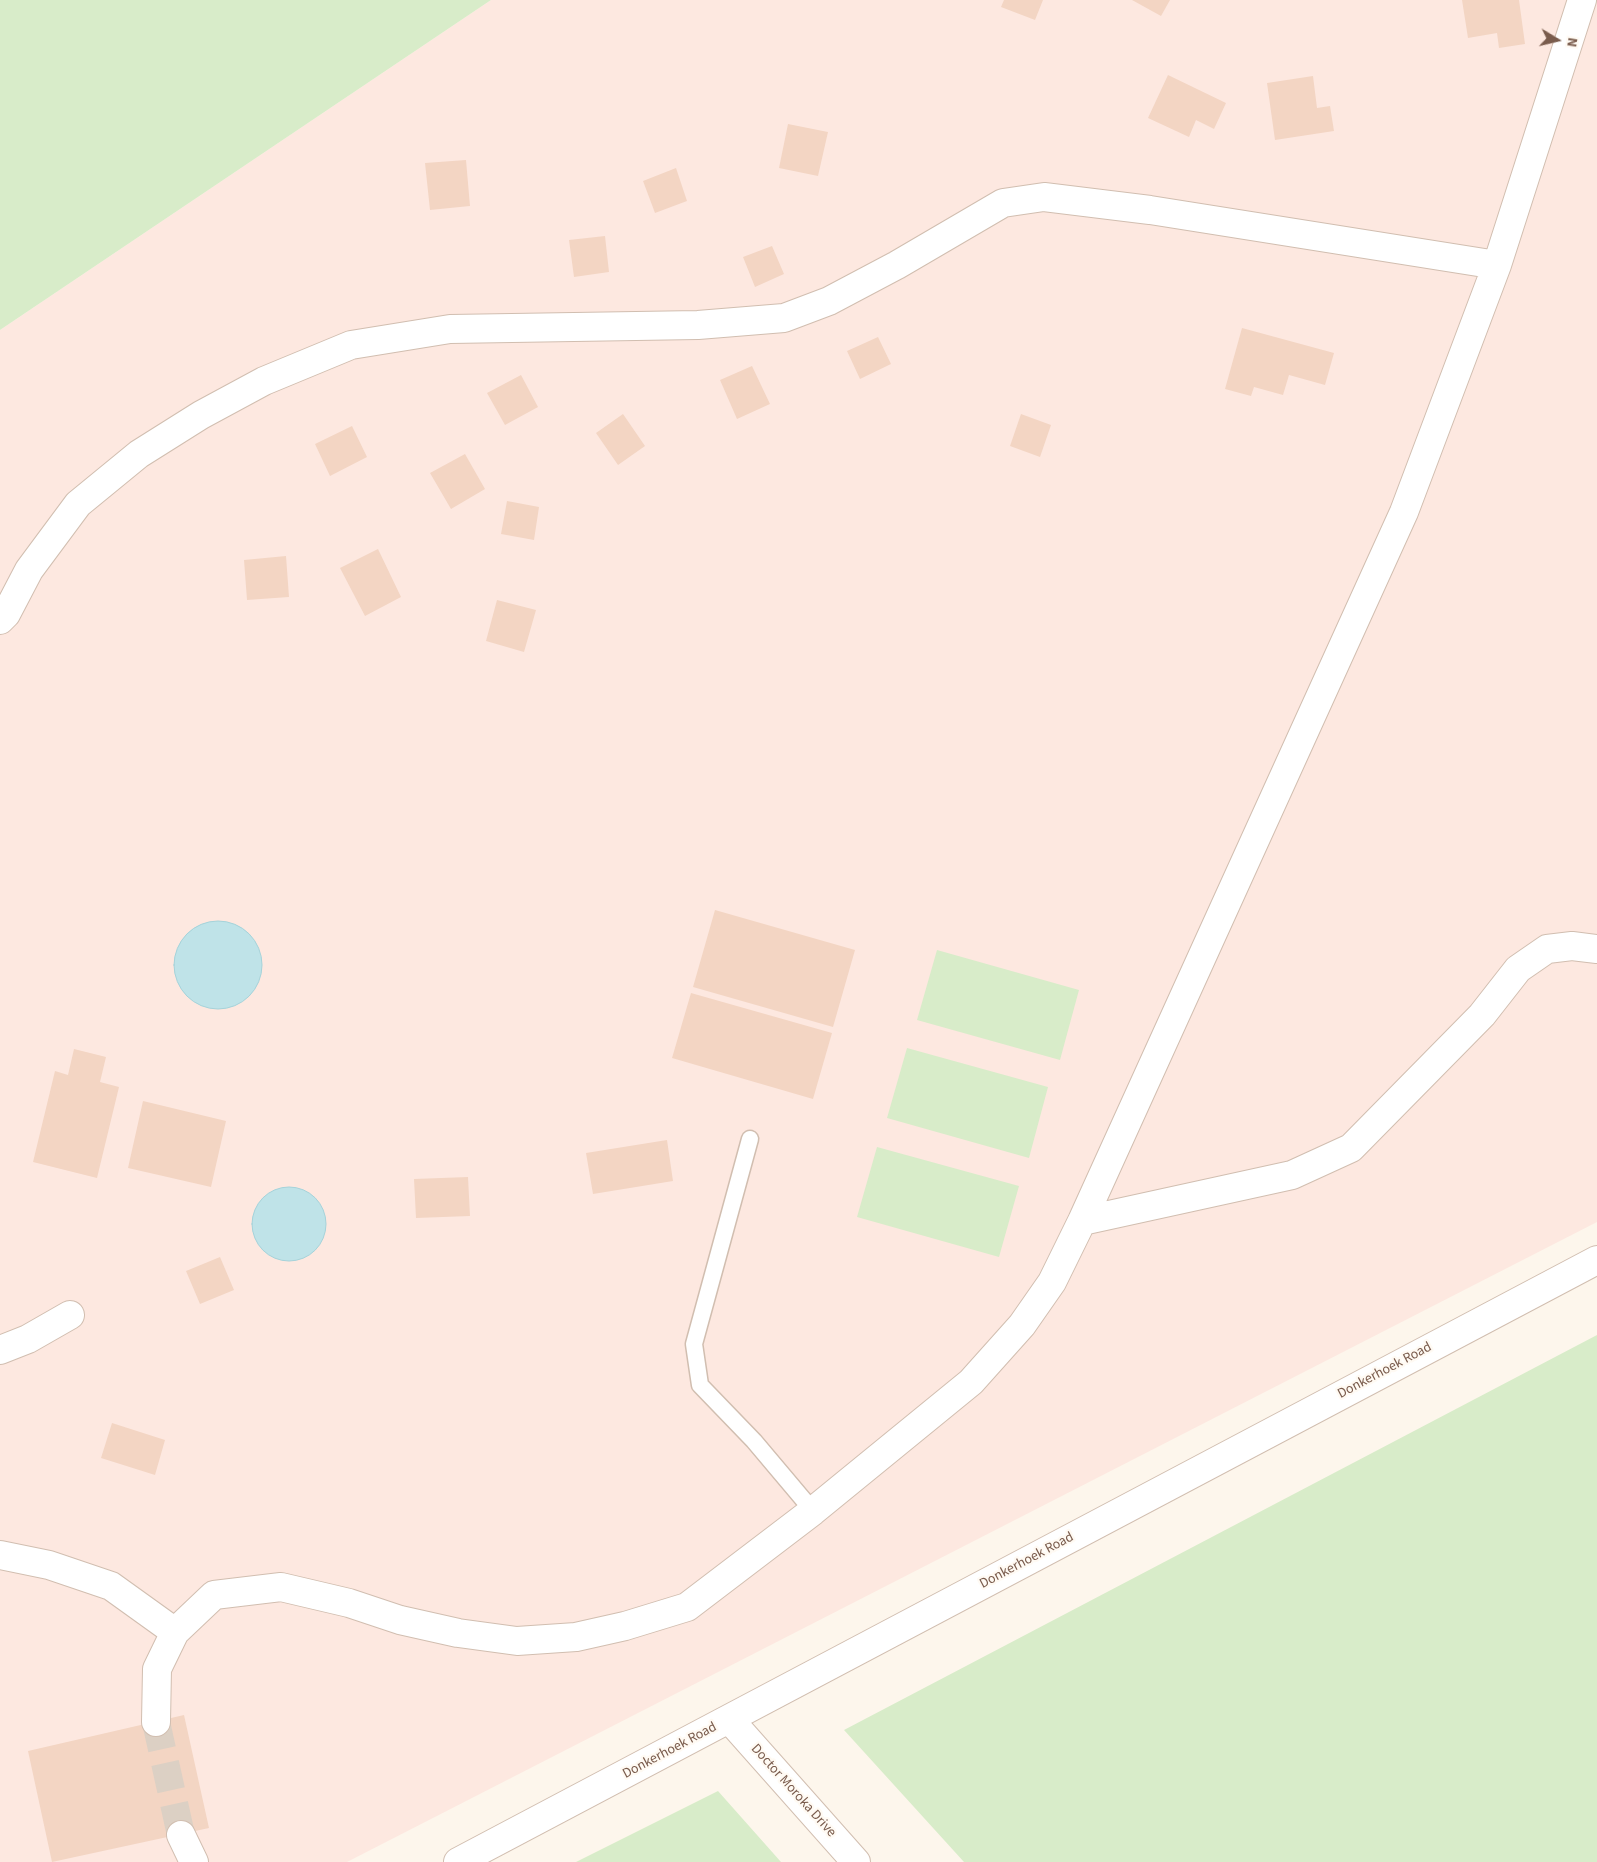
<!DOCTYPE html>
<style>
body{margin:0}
#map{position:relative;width:1597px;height:1862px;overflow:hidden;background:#fdf6ec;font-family:"Source Sans 3",sans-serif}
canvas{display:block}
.north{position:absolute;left:1532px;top:15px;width:50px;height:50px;-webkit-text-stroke:4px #fffaf3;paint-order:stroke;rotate:99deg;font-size:14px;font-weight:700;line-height:20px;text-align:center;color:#7a5c4d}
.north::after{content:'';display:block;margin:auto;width:18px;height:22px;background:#7a5c4d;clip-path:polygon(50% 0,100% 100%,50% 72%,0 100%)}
</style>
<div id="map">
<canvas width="1597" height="1862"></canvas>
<div class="north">N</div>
</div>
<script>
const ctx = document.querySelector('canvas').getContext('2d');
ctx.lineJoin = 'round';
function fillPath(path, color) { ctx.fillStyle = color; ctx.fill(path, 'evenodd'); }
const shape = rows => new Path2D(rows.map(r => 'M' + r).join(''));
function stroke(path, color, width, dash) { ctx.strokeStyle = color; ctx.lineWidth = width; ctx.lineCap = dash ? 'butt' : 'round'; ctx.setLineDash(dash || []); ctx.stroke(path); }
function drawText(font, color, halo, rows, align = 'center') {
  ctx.font = font + ' "Source Sans 3",sans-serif'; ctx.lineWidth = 4.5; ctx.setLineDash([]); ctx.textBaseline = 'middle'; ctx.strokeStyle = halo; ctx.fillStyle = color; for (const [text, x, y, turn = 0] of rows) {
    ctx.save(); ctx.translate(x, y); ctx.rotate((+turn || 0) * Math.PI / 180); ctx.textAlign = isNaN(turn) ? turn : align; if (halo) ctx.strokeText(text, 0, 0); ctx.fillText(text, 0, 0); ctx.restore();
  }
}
fillPath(shape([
 [491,0,1597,0,1597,1222,347,1862,0,1862,0,330]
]), '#fde8e0');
fillPath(shape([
 [0,0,491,0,0,330],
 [937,950,1079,990,1060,1060,917,1020],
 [907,1048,1048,1087,1029,1158,887,1118],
 [877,1147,1019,1186,999,1257,857,1217],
 [1597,1335,1597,1862,964,1862,844,1730],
 [718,1791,781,1862,576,1862]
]), '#d8ecc9');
const water = shape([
 '174 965a44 44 0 1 1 88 0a44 44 0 1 1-88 0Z',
 '252 1224a37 37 0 1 1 74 0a37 37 0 1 1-74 0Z'
]);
fillPath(water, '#bfe3e8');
stroke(water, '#a5d3da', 1);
fillPath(shape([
 [1004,0,1043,0,1035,20,1001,7],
 [1132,0,1170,0,1161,16],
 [1462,0,1519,0,1525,44,1499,48,1497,33,1468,38],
 [1168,75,1226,103,1214,129,1196,120,1189,137,1148,118],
 [1313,76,1317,108,1330,106,1334,131,1275,140,1267,83],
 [788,124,828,132,818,176,779,168],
 [466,160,470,206,430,210,425,163],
 [676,168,687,201,655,213,643,181],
 [605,236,609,272,574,277,569,240],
 [772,246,784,274,755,287,743,257],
 [1242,328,1334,353,1325,385,1289,375,1283,395,1254,387,1251,396,1225,389],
 [878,337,891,364,860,379,847,351],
 [752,366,770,404,737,419,720,380],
 [521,375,538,407,505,425,487,393],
 [623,414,645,446,618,465,596,433],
 [1021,414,1051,425,1040,457,1010,446],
 [352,426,367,457,330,476,315,444],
 [465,454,485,489,451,509,430,473],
 [507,501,539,507,534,540,501,534],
 [378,549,401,597,365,616,340,568],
 [286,556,289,597,247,600,244,560],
 [497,600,536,610,524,652,486,641],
 [715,910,855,950,833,1027,693,987],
 [691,993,832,1033,813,1099,672,1058],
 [74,1049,106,1057,100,1082,119,1087,97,1178,33,1162,55,1071,68,1075],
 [143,1101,226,1121,211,1187,128,1168],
 [667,1140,673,1181,593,1194,586,1153],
 [468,1177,470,1216,416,1218,414,1179],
 [220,1257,234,1290,200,1304,186,1271],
 [112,1423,165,1440,155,1475,101,1458],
 [184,1715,209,1828,52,1862,28,1751]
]), '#f3d5c3');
stroke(shape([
 [156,1722,181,1835]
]), '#dcd0c4', 28, [28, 14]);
const service = shape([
 [750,1139,694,1344,700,1385,754,1441,813,1511]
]);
const minor = shape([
 [1497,265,1582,0],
 [0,620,6,614,29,570,78,504,139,454,201,415,264,381,351,345,450,329,698,325,784,318,829,301,897,265,1003,203,1044,197,1150,210,1497,265,1404,512,1082,1221,1052,1282,1022,1325,971,1382,813,1511,687,1607,625,1626,576,1637,517,1641,458,1633,400,1620,349,1603,281,1587,214,1595,175,1632,157,1669,156,1722],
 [1082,1221,1292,1175,1351,1148,1482,1015,1518,969,1547,949,1572,946,1597,949],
 [0,1350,28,1339,70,1315],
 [0,1555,49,1565,111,1586,175,1632],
 [730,1720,856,1862],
 [181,1835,194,1862],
 [458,1862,1597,1260]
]);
stroke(service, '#d1beb0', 19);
stroke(minor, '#d1beb0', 30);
stroke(service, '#fff', 16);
stroke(minor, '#fff', 28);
drawText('14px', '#7a5c4d', '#fffaf3', [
 ["Donkerhoek Road",1385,1371,-28],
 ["Donkerhoek Road",1027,1561,-28],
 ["Donkerhoek Road",670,1751,-28],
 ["Doctor Moroka Drive",793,1791,48]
]);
</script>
